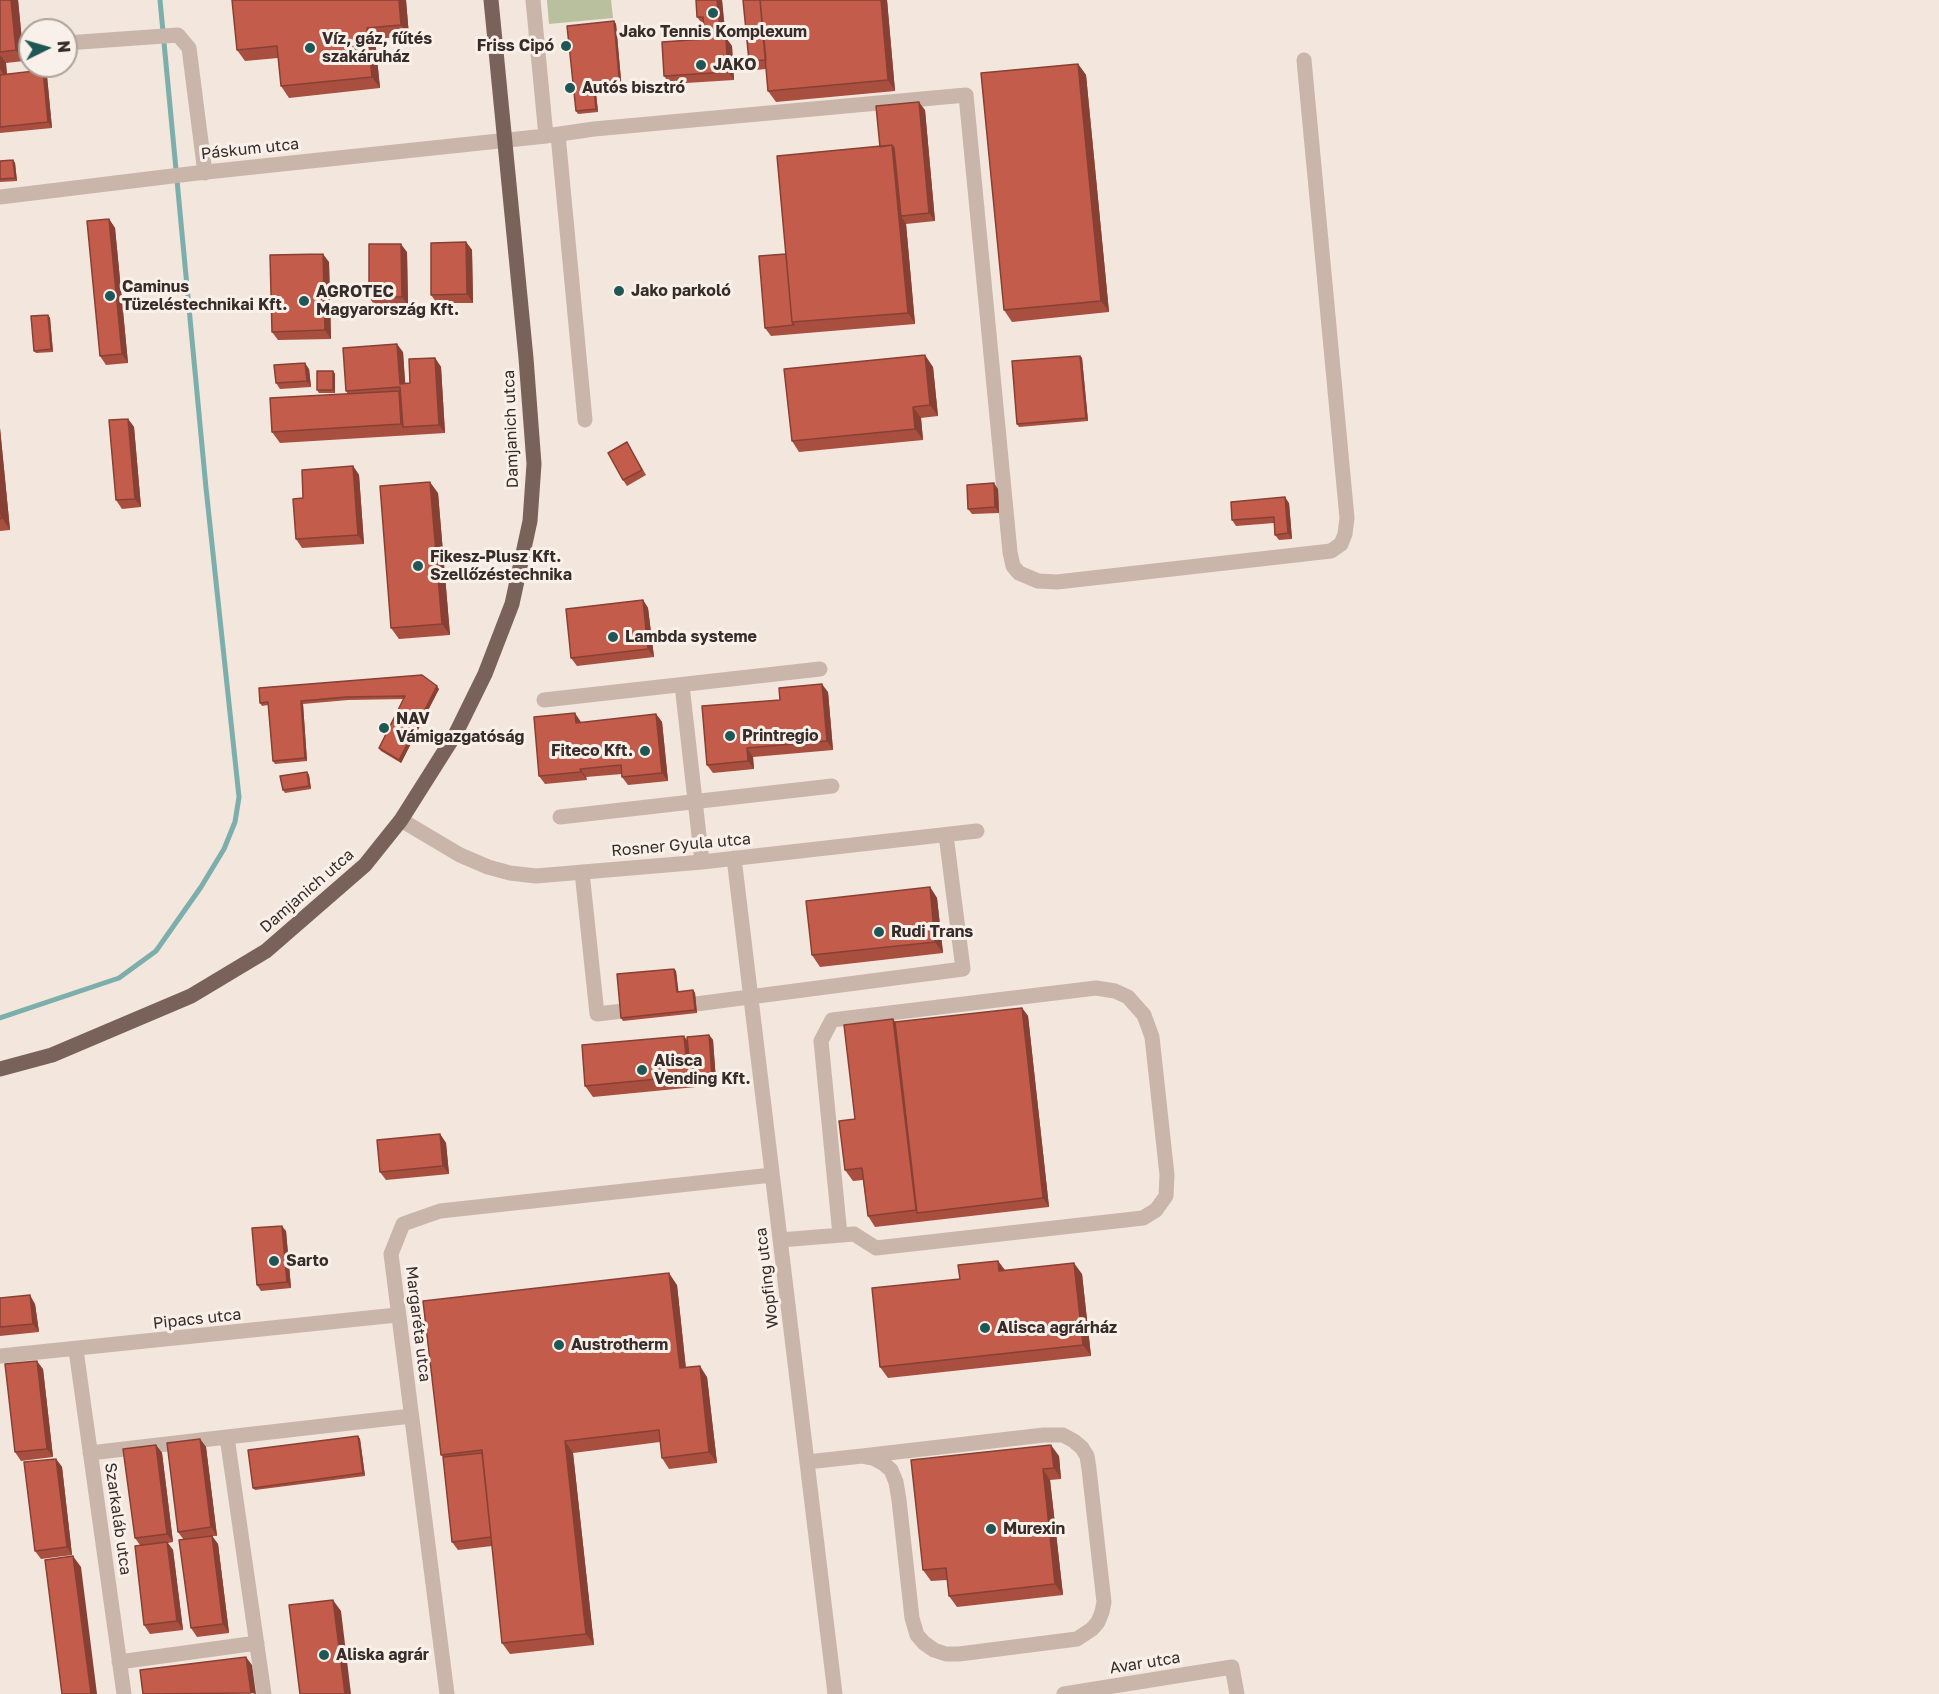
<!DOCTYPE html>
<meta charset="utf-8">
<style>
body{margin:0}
#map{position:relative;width:1939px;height:1694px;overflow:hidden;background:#f2e6dd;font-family:"Golos Text",sans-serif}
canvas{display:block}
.north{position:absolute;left:18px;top:18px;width:60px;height:60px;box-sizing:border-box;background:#f9f0e9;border:2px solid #aba29c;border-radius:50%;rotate:85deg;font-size:16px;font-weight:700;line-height:24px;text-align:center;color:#372c29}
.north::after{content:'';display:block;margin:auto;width:21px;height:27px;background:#1f5756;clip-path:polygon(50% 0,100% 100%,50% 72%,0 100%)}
</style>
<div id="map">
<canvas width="1939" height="1694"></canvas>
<div class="north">N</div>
</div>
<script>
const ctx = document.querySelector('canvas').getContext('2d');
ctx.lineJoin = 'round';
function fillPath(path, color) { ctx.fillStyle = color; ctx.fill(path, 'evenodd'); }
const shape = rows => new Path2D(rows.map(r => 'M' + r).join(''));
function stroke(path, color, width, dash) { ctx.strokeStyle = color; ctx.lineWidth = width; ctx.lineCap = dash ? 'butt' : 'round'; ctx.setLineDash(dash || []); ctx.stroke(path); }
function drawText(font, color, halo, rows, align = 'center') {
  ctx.font = font + ' "Golos Text",sans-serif'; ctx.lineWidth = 6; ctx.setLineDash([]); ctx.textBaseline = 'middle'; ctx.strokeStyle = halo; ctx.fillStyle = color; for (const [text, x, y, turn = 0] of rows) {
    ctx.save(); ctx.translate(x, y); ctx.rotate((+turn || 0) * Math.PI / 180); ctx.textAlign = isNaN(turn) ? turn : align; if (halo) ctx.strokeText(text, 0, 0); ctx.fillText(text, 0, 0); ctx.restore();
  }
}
fillPath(shape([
 [547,0,611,0,613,18,549,24]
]), '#b8c09d');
stroke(shape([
 [0,1018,119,978,156,951,201,887,224,849,235,822,239,797,206,488,160,0]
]), '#7caeac', 5);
stroke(shape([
 [66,43,178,35,189,48,205,173],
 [558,135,585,420],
 [546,136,594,129,966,95,1010,552,1013,566,1019,573,1038,581,1057,582,1331,551,1341,544,1345,534,1347,518,1304,60],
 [0,197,197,173,546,136,533,0],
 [682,685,702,862],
 [544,700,820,669],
 [560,817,832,786],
 [401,820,460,855,488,867,510,873,536,876,702,862,977,831],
 [734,858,835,1694],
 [582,872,597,1014,623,1011],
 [696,1004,963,969,946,835],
 [780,1240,854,1234,876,1248,1143,1218,1156,1210,1166,1196,1167,1175,1152,1037,1144,1015,1128,997,1115,991,1096,988,832,1020,821,1041,840,1235],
 [76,1350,124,1694],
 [0,1356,397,1315],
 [227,1437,411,1416],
 [90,1453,227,1437,264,1694],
 [807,1462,862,1456,873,1458,884,1464,891,1470,896,1482,899,1500,912,1618,917,1635,924,1643,934,1650,946,1654,959,1654,1077,1639,1092,1629,1098,1622,1102,1612,1104,1602,1089,1469,1087,1456,1082,1448,1074,1441,1063,1435,1044,1435,862,1456],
 [119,1662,257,1643],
 [447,1694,391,1254,403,1224,440,1211,772,1175],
 [1064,1694,1232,1667,1237,1694]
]), '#c9b5a9', 15);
stroke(shape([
 [0,1069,52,1055,191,996,266,951,365,865,401,820,456,733,485,674,512,604,530,521,534,464,526,358,491,0]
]), '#78625a', 15);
fillPath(shape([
 [0,0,18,0,24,61,6,63,7,74,43,70,47,76,52,128,0,133],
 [406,0,409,36,375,39,380,88,289,98,281,86,278,58,245,61,237,50],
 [722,0,726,38,732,46,734,80,670,84,664,76,705,39,704,26,697,17],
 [743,0,887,0,895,91,776,102,768,91,766,69,755,70,749,61],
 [614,21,616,24,622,91,596,93,598,112,578,114,576,111],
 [1078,64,1086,75,1109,312,1012,322,1004,310],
 [925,110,935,221,906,224,915,324,771,336,765,328,880,147],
 [13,160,15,163,17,181,0,182,0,161],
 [109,219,115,228,128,363,106,365,100,356],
 [466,242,472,250,473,303,437,303,431,295],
 [407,252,408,305,375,306,369,297],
 [329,262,331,339,278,340,272,332],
 [48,315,50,318,53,352,36,353,34,351],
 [403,352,405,384,410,383,435,358,441,367,445,433,280,443,272,432,348,394,346,391],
 [1080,356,1082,358,1088,421,1019,427,1017,424],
 [933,367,938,416,921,418,923,440,799,452,792,441],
 [309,369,311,387,280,389,276,383],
 [333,371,335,374,335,393,319,393,317,390],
 [128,419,134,427,141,507,122,509,116,500],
 [0,428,10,530,0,531],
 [627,442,646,475,627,486,623,480],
 [353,466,359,475,364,544,302,548,296,539,303,498],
 [998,489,999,513,972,514,968,509],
 [438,493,450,635,399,639,391,628],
 [1289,503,1292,539,1279,540,1275,535,1274,523,1236,526,1232,520],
 [643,600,648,608,654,657,577,666,571,658],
 [439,689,401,763,381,751,379,748,404,699,348,700,303,704,307,761,275,764,273,761,268,705,262,706,260,703],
 [828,692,833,750,753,757,754,769,713,773,707,765,780,700],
 [656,714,662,722,668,781,628,785,622,777,622,774,586,777,587,780,545,784,539,776,581,722,581,723],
 [307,772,309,775,311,789,285,793,283,790],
 [930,887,937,898,943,953,820,967,812,955],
 [674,969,676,971,678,992,693,990,695,993,697,1013,623,1021,621,1018],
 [1022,1008,1028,1016,1049,1207,875,1227,868,1216,863,1180,853,1181,845,1170,855,1119,893,1019,895,1022],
 [709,1035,713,1040,716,1081,695,1083,696,1087,593,1097,585,1086,687,1041],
 [440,1134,446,1143,449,1174,386,1180,380,1172],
 [286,1231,291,1288,261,1291,257,1285],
 [998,1261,1005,1270,1082,1274,1091,1356,888,1378,880,1367,960,1279],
 [677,1285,686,1368,707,1377,717,1463,669,1469,662,1458,660,1442,573,1453,594,1645,510,1654,502,1643,492,1546,458,1550,452,1542,443,1457,441,1455],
 [0,1298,35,1304,39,1332,0,1336],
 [43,1369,53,1457,21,1461,15,1452],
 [358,1436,360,1439,365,1476,255,1490,253,1488],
 [200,1439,206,1447,217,1536,212,1536,218,1544,229,1633,197,1637,191,1628,184,1540,178,1532],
 [156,1445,162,1453,173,1542,168,1543,173,1550,183,1630,150,1634,144,1625,140,1545,135,1538],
 [1059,1456,1061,1479,1050,1480,1063,1595,957,1607,949,1596,947,1580,931,1581,923,1570],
 [56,1459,62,1467,72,1555,41,1559,35,1551]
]), '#a84f40');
fillPath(shape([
 [11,0,18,0,24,61,16,50],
 [399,0,406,0,409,36,401,25],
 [717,0,722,0,726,46,726,38,732,46,734,80,728,72,721,38],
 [881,0,887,0,895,91,888,80],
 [614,21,616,24,622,91,620,88],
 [367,28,375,39,380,88,372,77],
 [0,55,6,63,7,80,0,69],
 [1078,64,1086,75,1109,312,1101,301],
 [43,70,47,76,52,128,48,122],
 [594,90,596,93,598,112,596,109],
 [919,102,925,110,935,221,929,213],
 [892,145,900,157,901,216,906,224,915,324,908,313],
 [13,160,15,163,17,181,15,178],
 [109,219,115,228,128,363,122,354],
 [466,242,472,250,473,303,467,294],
 [401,244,407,252,408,305,402,297],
 [323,254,329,262,331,339,325,330],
 [48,315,50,318,53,352,51,349],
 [397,344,403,352,406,393,400,384],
 [925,355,933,367,938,416,930,405],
 [1080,356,1082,358,1088,421,1086,418],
 [435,358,441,367,445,433,439,425],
 [305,363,309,369,311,387,307,381],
 [333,371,335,374,335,393,333,390],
 [399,391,407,402,403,427,401,424],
 [913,407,921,418,923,440,915,429],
 [128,419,134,427,141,507,135,499],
 [0,428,10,530,2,518,0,496],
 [353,466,359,475,364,544,358,535],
 [430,482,438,493,450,635,442,624],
 [994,483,998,489,999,513,995,507],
 [1285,497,1289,503,1292,539,1288,533],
 [643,600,648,608,654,657,648,649],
 [822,684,828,692,833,750,827,741],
 [437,686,439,689,401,763,399,760],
 [301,701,303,704,307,761,305,758],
 [575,713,581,722,582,732,576,723],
 [656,714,662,722,668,781,662,773],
 [747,748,753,757,754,769,748,761],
 [580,769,586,777,587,780,581,772],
 [307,772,309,775,311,789,309,786],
 [930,887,937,898,943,953,935,942],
 [674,969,676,971,679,995,677,992],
 [693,990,695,993,697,1013,695,1010],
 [1022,1008,1028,1016,1049,1207,1043,1198],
 [893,1019,901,1030,917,1213,916,1210],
 [709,1035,713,1040,716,1081,712,1076],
 [684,1036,692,1047,691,1078,695,1083,696,1087,688,1076],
 [440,1134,446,1143,449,1174,443,1166],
 [282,1226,286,1231,291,1288,287,1282],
 [998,1261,1006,1272,999,1271],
 [1074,1263,1082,1274,1091,1356,1083,1345],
 [669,1273,677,1285,687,1380,680,1368],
 [30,1295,35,1304,39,1332,33,1324],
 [37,1361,43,1369,53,1457,47,1449],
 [700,1366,707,1377,717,1463,709,1452],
 [358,1436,360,1439,365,1476,363,1473],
 [200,1439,206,1447,217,1536,211,1527],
 [565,1441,573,1453,594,1645,586,1634],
 [156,1445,162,1453,173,1542,167,1534],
 [1051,1445,1059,1456,1061,1479,1054,1468],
 [56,1459,62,1467,72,1555,67,1547],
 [1043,1469,1050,1480,1063,1595,1055,1584],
 [212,1536,218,1544,229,1633,223,1624],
 [167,1542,173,1550,183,1630,177,1621],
 [73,1556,81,1567,97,1694,91,1694],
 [333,1600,341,1611,351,1694,345,1694],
 [246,1657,252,1665,256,1694,251,1693]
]), '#884034');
const building = shape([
 [0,0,11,0,16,50,0,52,0,0],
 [232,0,399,0,401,25,367,28,372,77,281,86,277,46,237,50,232,0],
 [696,0,717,0,721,38,726,38,728,72,664,76,662,42,705,39,703,17,697,17,696,0],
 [743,0,760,0,766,60,749,61,743,0],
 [760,0,881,0,888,80,768,91,760,0],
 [614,21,620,88,594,90,596,109,576,111,567,26,614,21],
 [1078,64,1101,301,1004,310,981,73,1078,64],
 [43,70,48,122,0,127,0,75,43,70],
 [919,102,929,213,901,216,894,148,892,145,880,147,876,106,919,102],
 [892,145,908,313,792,322,777,156,892,145],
 [13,160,15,178,0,179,0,161,13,160],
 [109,219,122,354,100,356,87,221,109,219],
 [466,242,467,294,431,295,431,243,466,242],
 [369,244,401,244,402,297,369,297,369,244],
 [323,254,325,330,272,332,270,255,323,254],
 [786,254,792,322,794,325,765,328,759,256,786,254],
 [48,315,51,349,34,351,31,316,48,315],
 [397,344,400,384,410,383,409,359,435,358,439,425,403,427,400,387,346,391,343,348,397,344],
 [925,355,930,405,913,407,915,429,792,441,784,369,925,355],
 [1080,356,1086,418,1017,424,1012,361,1080,356],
 [305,363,307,381,276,383,274,365,305,363],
 [317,371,333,371,333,390,317,390,317,371],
 [399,391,401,424,272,432,270,398,399,391],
 [128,419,135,499,116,500,109,420,128,419],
 [627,442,642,470,623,480,608,453,627,442],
 [353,466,358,535,296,539,293,499,303,498,302,470,353,466],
 [430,482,442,624,391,628,380,486,430,482],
 [994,483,995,507,968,509,967,485,994,483],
 [0,496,2,518,0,519,0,496],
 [1285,497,1288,533,1275,535,1274,517,1232,520,1231,502,1285,497],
 [643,600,648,649,571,658,566,609,643,600],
 [422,675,437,686,399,760,379,748,405,696,346,697,301,701,305,758,273,761,268,702,260,703,259,688,422,675],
 [822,684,827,741,747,748,748,761,707,765,702,706,780,700,779,688,822,684],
 [575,713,576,723,656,714,662,773,622,777,621,765,580,769,581,772,539,776,534,717,575,713],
 [307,772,309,786,283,790,280,776,307,772],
 [930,887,935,942,812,955,806,901,930,887],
 [674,969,677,992,693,990,695,1010,621,1018,617,974,674,969],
 [1022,1008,1043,1198,917,1213,895,1022,1022,1008],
 [893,1019,916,1210,868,1216,862,1168,845,1170,839,1121,855,1119,844,1025,893,1019],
 [709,1035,712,1076,691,1078,687,1037,709,1035],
 [684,1036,688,1076,585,1086,582,1045,684,1036],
 [440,1134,443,1166,380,1172,377,1140,440,1134],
 [282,1226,287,1282,257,1285,252,1228,282,1226],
 [998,1261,999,1271,1074,1263,1083,1345,880,1367,872,1288,960,1279,958,1265,998,1261],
 [669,1273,680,1368,700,1366,709,1452,662,1458,659,1430,565,1441,586,1634,502,1643,482,1450,441,1455,423,1301,669,1273],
 [30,1295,33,1324,0,1327,0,1298,30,1295],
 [37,1361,47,1449,15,1452,5,1364,37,1361],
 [358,1436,363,1473,253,1488,248,1450,358,1436],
 [200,1439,211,1527,178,1532,167,1443,200,1439],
 [156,1445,167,1534,135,1538,123,1449,156,1445],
 [1051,1445,1054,1468,1043,1469,1055,1584,949,1596,946,1568,923,1570,911,1460,1051,1445],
 [482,1453,491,1537,452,1542,443,1457,482,1453],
 [56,1459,67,1547,35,1551,24,1462,56,1459],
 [212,1536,223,1624,191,1628,179,1540,212,1536],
 [167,1542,177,1621,144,1625,135,1546,167,1542],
 [73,1556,91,1694,62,1694,45,1560,73,1556],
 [333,1600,345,1694,300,1694,289,1605,333,1600],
 [246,1657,251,1693,143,1694,140,1670,246,1657]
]);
fillPath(building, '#c35c4a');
stroke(building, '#884034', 1.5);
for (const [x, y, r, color] of [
 [713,13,6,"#1f5756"],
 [566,46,6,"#1f5756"],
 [310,48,6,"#1f5756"],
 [701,65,6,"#1f5756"],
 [570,88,6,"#1f5756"],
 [619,291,6,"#1f5756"],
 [110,296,6,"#1f5756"],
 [304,301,6,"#1f5756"],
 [418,566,6,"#1f5756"],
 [613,637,6,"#1f5756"],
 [384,728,6,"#1f5756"],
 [730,736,6,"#1f5756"],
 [645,751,6,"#1f5756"],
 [879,932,6,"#1f5756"],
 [642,1070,6,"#1f5756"],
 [274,1261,6,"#1f5756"],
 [985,1328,6,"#1f5756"],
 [559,1345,6,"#1f5756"],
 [991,1529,6,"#1f5756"],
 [324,1655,6,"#1f5756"]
]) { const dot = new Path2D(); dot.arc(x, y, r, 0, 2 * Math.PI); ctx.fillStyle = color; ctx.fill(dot); stroke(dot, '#f9f0e9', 2); }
drawText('bold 16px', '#372c29', '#f9f0e9', [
 ["Jako Tennis Komplexum",713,32,"center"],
 ["Víz, gáz, fűtés",322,39],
 ["szakáruház",322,57],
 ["Friss Cipó",554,46,"right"],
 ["JAKO",713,65],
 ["Autós bisztró",582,88],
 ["Caminus",122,287],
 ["Tüzeléstechnikai Kft.",122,305],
 ["Jako parkoló",631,291],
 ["AGROTEC",316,292],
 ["Magyarország Kft.",316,310],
 ["Fikesz-Plusz Kft.",430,557],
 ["Szellőzéstechnika",430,575],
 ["Lambda systeme",625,637],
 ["NAV",396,719],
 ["Vámigazgatóság",396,737],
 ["Printregio",742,736],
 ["Fiteco Kft.",633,751,"right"],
 ["Rudi Trans",891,932],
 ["Alisca",654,1061],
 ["Vending Kft.",654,1079],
 ["Sarto",286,1261],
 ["Alisca agrárház",997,1328],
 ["Austrotherm",571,1345],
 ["Murexin",1003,1529],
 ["Aliska agrár",336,1655]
], 'left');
drawText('16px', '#372c29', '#f9f0e9', [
 ["Páskum utca",250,149,-6],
 ["Damjanich utca",511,429,-92],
 ["Rosner Gyula utca",681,845,-5],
 ["Damjanich utca",307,891,-41],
 ["Wopfing utca",767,1278,-97],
 ["Pipacs utca",197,1319,-6],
 ["Margaréta utca",418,1324,83],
 ["Szarkaláb utca",118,1519,82],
 ["Avar utca",1145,1663,-9]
]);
</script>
